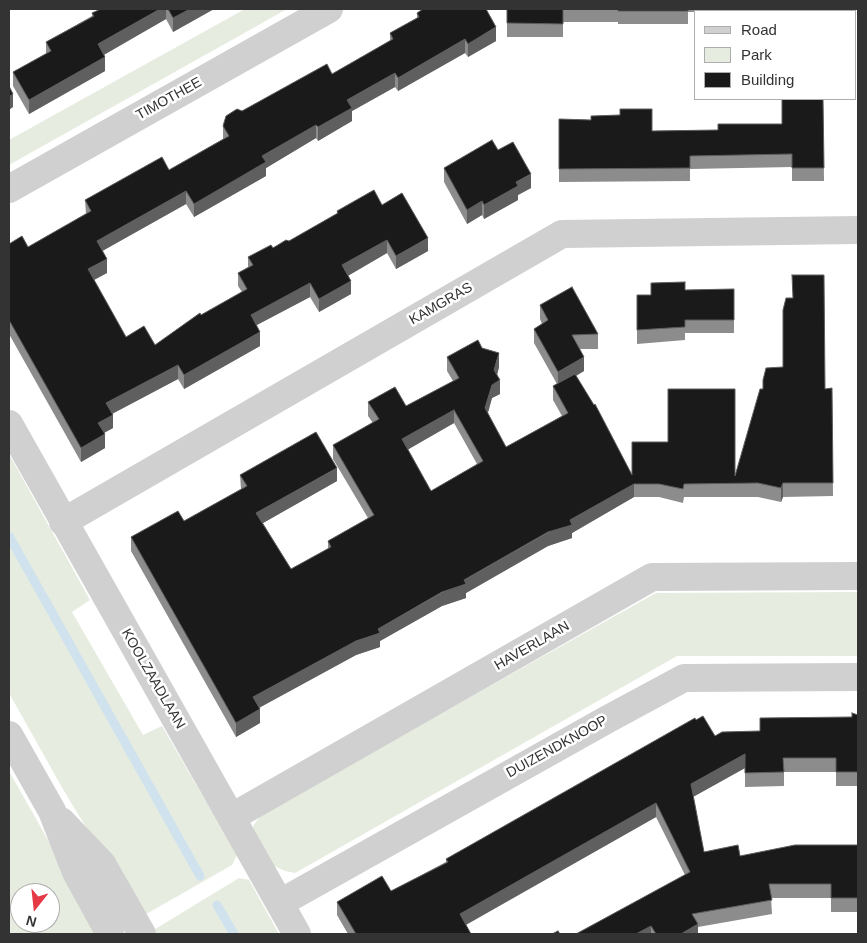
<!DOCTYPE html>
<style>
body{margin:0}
#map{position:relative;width:867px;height:943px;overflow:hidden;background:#fff;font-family:Arial,sans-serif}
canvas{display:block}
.frame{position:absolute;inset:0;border:10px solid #333;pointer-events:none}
.legend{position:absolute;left:694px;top:10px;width:162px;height:90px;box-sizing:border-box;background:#fff;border:1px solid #adadad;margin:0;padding:6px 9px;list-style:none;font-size:15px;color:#333}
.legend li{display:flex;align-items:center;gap:10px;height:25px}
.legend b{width:25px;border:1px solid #adadad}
.north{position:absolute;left:10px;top:883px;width:50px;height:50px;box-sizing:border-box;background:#fff;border:1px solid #adadad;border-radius:50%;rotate:196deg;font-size:14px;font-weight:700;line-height:20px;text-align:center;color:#333}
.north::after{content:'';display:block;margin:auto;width:18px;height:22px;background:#e63946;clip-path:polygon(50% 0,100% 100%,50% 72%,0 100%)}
</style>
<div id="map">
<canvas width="867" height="943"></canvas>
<div class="frame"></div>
<ul class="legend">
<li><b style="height:6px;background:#d0d0d0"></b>Road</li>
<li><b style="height:14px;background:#e6ecdf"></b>Park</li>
<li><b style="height:14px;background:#1a1a1a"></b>Building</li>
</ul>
<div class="north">N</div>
</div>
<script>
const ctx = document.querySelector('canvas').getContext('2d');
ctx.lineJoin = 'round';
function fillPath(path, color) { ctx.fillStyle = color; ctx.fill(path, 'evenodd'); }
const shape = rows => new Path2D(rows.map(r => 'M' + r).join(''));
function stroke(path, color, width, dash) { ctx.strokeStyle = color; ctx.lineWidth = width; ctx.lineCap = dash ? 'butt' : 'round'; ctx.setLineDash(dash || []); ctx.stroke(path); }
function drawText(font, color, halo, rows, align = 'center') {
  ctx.font = font + ' Arial,sans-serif'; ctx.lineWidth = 5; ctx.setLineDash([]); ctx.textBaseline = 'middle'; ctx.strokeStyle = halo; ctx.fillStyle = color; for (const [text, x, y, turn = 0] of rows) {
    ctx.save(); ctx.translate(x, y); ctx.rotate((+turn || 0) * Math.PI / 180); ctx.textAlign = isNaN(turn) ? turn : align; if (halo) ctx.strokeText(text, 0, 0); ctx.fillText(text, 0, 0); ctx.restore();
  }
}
fillPath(shape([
 [245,9,287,9,9,165,9,140],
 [9,454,90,600,72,612,143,735,162,726,237,855,232,865,141,917,64,791,9,693],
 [858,592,858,656,677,656,295,873,285,871,268,863,254,837,253,826,261,815,274,807,656,593],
 [9,771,101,934,9,934],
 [20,893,50,893,50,923,20,923],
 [239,878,249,880,279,934,153,934,152,931]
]), '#e6ecdf');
stroke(shape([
 [9,536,200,876],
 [217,905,234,934]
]), '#cfe2ee', 9);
stroke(shape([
 [9,189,329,9],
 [9,424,297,934],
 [63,522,562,234,858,230],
 [9,735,52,811,76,872,110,934],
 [232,817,652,577,858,576],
 [61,821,102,864,142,934],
 [280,903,608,719,684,678,858,677]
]), '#d0d0d0', 28);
fillPath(shape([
 [101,9,214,9,173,32,166,19,104,55,105,71,29,114,13,86,13,72,46,54,46,42,92,16,92,13],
 [507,9,732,9,732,11,696,11,696,12,688,12,688,24,618,24,618,22,563,22,563,37,507,37],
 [417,13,496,41,468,57,465,53,398,91,395,87,352,111,352,121,318,141,316,138,266,168,266,176,194,217,186,204,102,251,107,273,94,280,126,337,155,345,201,315,242,292,238,286,238,273,248,267,248,257,289,241,337,214,337,211,382,205,428,251,396,269,387,253,348,276,351,294,319,312,310,297,257,325,260,346,184,389,178,379,112,414,113,428,104,433,105,448,81,462,9,334,9,244,28,247,86,214,85,200,169,170,223,139,223,126,242,111,332,74,390,41,390,33,417,18],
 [823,99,824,181,792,181,792,167,690,169,690,181,559,182,559,119,591,120,652,131,718,130,782,124],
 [498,150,531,188,518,195,518,200,484,219,482,215,467,224,444,182,444,168],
 [734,289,734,333,685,333,685,340,637,344,637,295,651,295,685,290],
 [540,305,598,334,598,349,580,349,584,371,576,376,632,475,735,476,825,389,832,388,833,496,783,497,781,502,758,497,684,497,683,503,659,497,634,497,572,533,572,538,548,546,466,593,466,598,442,606,380,641,380,647,356,655,259,708,260,723,236,737,131,551,131,537,184,521,241,489,240,475,337,481,263,523,291,569,328,549,328,541,368,518,333,459,333,445,373,423,368,416,368,402,406,406,453,381,447,371,447,357,482,348,499,367,497,375,500,394,492,398,488,413,506,447,562,416,553,400,553,386,557,384,534,343,534,329,542,324,540,319],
 [454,423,477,464,431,491,408,449],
 [858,715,858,786,836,786,836,772,784,772,784,786,745,787,745,768,693,797,704,852,740,856,858,845,858,912,831,912,831,898,771,898,772,914,698,927,698,934,576,934,685,875,656,817,466,925,471,934,348,934,337,915,337,902,391,891,446,862,446,859,696,720,715,736,760,731,852,717]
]), '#8c8c8c');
fillPath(shape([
 [160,9,166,9,166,19,98,58,98,44],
 [190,9,214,9,173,32,173,18],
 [496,27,496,41,468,57,468,44],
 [465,39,465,53,398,91,398,78],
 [105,57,105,71,29,114,29,100],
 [395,73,395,87,352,111,352,121,318,141,318,127,347,100],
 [13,94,13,107,9,110,9,97],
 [316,125,316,138,266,168,266,176,194,217,194,204,262,156],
 [531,174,531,188,518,195,518,200,484,219,484,205,516,182],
 [186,191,186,204,97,254,97,241],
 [482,201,482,215,467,224,467,210],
 [428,238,428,251,396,269,396,256],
 [387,240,387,253,342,279,342,265],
 [107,259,107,273,88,283,88,269],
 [351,281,351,294,319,312,319,299],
 [310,283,310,297,251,328,251,315],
 [260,332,260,346,184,389,184,375],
 [499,353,499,367,495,383,500,380,500,394,492,398,485,422,485,408,492,385,494,370],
 [584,357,584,371,558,386,558,372],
 [178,365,178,379,106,417,106,403],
 [454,410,454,423,402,453,402,439],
 [113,415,113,428,98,436,98,423],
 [105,434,105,448,81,462,81,448],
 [337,468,337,481,256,527,256,513],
 [783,483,783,497,781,502,781,488],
 [634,484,634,497,572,533,572,538,548,546,466,593,466,598,442,606,380,641,380,647,356,655,253,711,253,697,378,629],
 [260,709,260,723,236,737,236,723],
 [745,754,745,768,691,798,691,784],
 [656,803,656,817,460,928,460,914],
 [698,924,698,934,681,934],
 [651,926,651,934,636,934]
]), '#5f5f5f');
const building = shape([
 [101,9,160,9,98,44,105,57,29,100,13,72,51,51,46,42,94,16,92,13,101,9],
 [168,9,190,9,173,18,168,9],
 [423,9,486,9,496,27,468,44,465,39,398,78,395,73,347,100,352,108,318,127,316,125,262,156,266,162,194,204,186,191,97,241,107,259,88,269,126,337,144,326,155,345,200,313,201,315,247,289,238,273,253,265,248,257,271,245,273,248,286,240,289,241,338,213,337,211,374,190,382,205,402,193,428,238,396,256,387,240,342,265,351,281,319,299,310,283,251,315,260,332,184,375,178,365,106,403,113,415,98,423,105,434,81,448,9,320,9,244,22,236,28,247,91,211,85,200,162,157,169,170,229,136,223,126,226,116,237,109,242,111,327,64,332,74,393,39,390,33,419,17,417,13,423,9],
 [507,9,563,9,563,24,507,23,507,9],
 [618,9,688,9,688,11,618,11,618,9],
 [779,9,823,9,823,11,779,11,779,9],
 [9,86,13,94,9,97,9,86],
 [782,99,823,99,824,168,792,168,792,154,690,156,690,168,559,169,559,119,591,120,591,116,620,115,620,109,652,109,652,131,718,130,718,124,782,124,782,99],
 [492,140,498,150,513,142,531,174,516,182,518,186,484,205,482,201,467,210,444,168,492,140],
 [792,275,824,275,825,389,832,388,833,483,783,483,781,488,758,483,684,484,683,489,659,484,634,484,570,520,572,525,548,532,464,580,466,584,442,592,378,629,380,633,356,641,253,697,260,709,236,723,131,537,178,511,184,521,247,486,240,475,316,432,337,468,256,513,291,569,331,547,328,541,374,515,333,445,379,419,368,402,395,387,406,406,459,378,447,357,478,340,482,348,499,353,494,370,500,380,492,385,485,408,506,447,568,413,553,386,575,374,594,405,595,404,632,475,632,442,668,442,668,389,735,389,735,476,760,389,763,389,763,380,766,368,783,367,783,310,786,298,793,298,792,275],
 [454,410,483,461,431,491,402,439,454,410],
 [685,282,685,290,734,289,734,320,685,320,685,327,637,330,637,295,651,295,651,283,685,282],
 [572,287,598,334,572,335,584,357,558,372,534,329,548,320,540,305,572,287],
 [852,713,858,715,858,772,836,772,836,758,783,758,784,772,745,773,745,754,691,784,704,852,738,845,740,856,795,845,858,845,858,898,831,898,831,884,769,884,772,900,692,914,698,924,681,934,656,934,651,926,636,934,576,934,690,872,656,803,460,914,471,934,356,934,337,902,382,876,391,891,448,862,446,859,695,718,696,720,703,716,715,736,722,732,760,731,760,718,852,717,852,713],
 [558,931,560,934,552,934,558,931]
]);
fillPath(building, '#1a1a1a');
stroke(building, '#5f5f5f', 1);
drawText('14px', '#333', '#fff', [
 ["TIMOTHEE",169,99,-29],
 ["KAMGRAS",441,304,-30],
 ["HAVERLAAN",532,646,-30],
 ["KOOLZAADLAAN",153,679,60],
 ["DUIZENDKNOOP",557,747,-29]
]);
</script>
